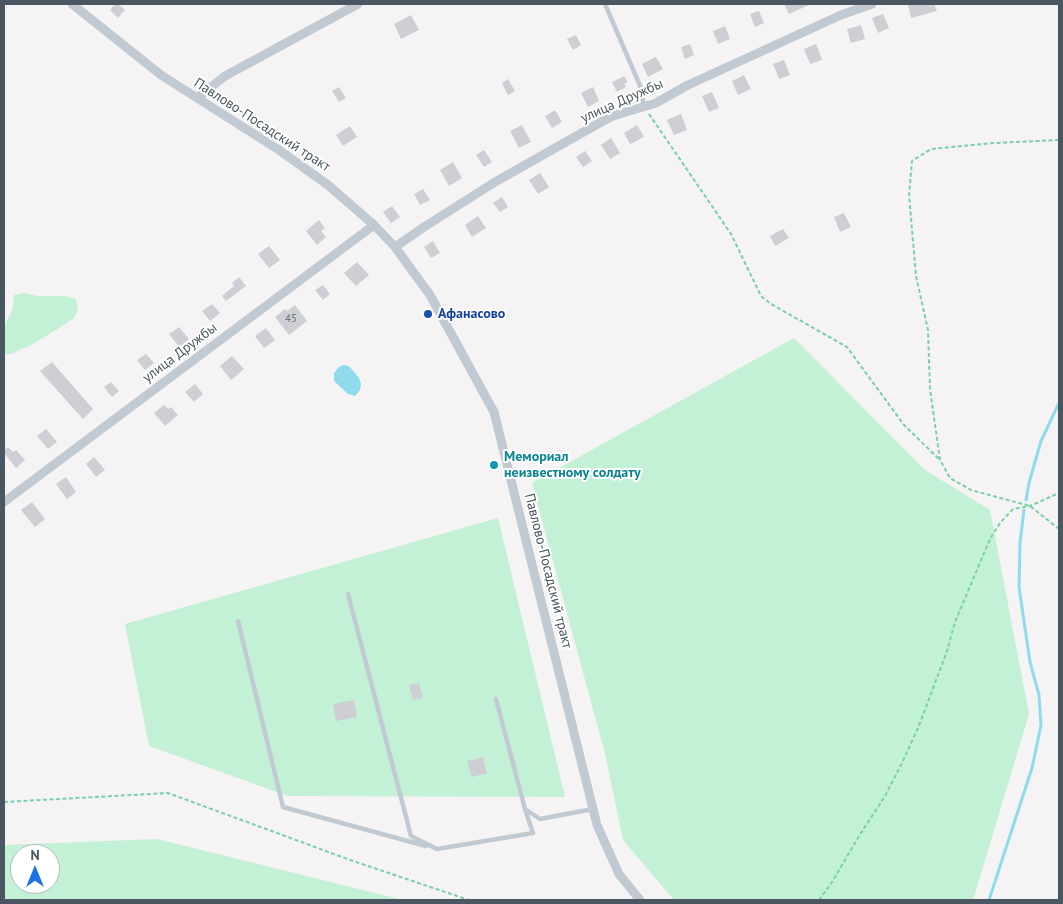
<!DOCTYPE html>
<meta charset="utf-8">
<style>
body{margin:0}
#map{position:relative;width:1063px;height:904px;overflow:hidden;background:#f5f3f3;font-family:"PT Sans",sans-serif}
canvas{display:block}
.frame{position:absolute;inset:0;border:5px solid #4a5661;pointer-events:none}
.north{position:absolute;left:10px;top:844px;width:50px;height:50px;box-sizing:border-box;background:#fff;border:1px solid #b7bbc0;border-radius:50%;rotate:0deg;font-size:14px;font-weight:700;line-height:20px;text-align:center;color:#4a5661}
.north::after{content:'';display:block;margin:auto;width:18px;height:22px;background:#1a73e8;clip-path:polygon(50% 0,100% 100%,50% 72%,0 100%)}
</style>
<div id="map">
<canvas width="1063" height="904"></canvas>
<div class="frame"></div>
<div class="north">N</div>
</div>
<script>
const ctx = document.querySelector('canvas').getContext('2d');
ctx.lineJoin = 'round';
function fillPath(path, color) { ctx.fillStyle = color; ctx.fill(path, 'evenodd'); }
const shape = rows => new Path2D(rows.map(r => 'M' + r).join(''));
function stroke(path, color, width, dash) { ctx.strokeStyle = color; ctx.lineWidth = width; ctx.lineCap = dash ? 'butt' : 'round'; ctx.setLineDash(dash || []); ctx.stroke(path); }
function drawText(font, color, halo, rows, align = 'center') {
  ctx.font = font + ' "PT Sans",sans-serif'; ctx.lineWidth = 4; ctx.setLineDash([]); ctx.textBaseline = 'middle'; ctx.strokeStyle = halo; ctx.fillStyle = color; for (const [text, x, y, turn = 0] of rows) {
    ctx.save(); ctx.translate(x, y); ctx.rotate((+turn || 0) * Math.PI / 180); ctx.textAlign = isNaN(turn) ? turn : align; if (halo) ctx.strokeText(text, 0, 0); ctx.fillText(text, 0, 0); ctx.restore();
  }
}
fillPath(shape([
 [24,293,37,296,65,296,76,299,78,309,74,318,61,327,33,344,11,354,4,354,4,327,12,311,14,295],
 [794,338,925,470,990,510,1029,714,973,900,674,900,623,840,605,754,532,483],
 [498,518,565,797,288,796,149,746,125,624],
 [157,839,403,900,4,900,4,845],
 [20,854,50,854,50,884,20,884]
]), '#c3f1d5');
fillPath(shape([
 [343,365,349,366,359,378,361,384,360,390,355,396,348,394,334,381,334,373,338,368]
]), '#90daee');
stroke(shape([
 [1026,500,1029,483,1041,441,1059,403],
 [989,900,1032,768,1041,725,1039,695,1030,662,1019,587,1020,543,1024,510]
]), '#90daee', 3);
fillPath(shape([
 [115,4,118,4,125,10,118,18,110,10],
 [784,4,811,4,789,14],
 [912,4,934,4,937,11,911,18,908,5],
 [759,11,764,23,755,27,750,14],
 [883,14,889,28,878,33,872,18],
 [411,15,419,30,401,39,394,24],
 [861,25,865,39,851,43,847,29],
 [725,26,730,39,718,44,713,31],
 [576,35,581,45,573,50,567,39],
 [690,44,694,55,685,59,681,47],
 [816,44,822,60,810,64,804,49],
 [656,57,663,69,648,77,642,64],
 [784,60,790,75,779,79,773,64],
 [744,75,751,89,738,95,732,81],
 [624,76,628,82,624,84,626,87,617,92,612,82],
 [508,79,515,91,508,95,502,83],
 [339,87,346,98,339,102,332,91],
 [593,87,599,101,588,107,581,93],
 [712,92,719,108,709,112,702,96],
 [555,110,562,122,552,128,545,116],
 [681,114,687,130,674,135,667,120],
 [522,125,531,142,519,148,510,131],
 [637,125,644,137,630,144,624,133],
 [350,126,357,137,343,146,336,135],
 [611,138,620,153,610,159,601,145],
 [484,150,492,162,484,167,476,155],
 [585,151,592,161,583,167,576,157],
 [453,162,462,178,449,186,440,170],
 [540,173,549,187,538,194,529,180],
 [423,189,430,200,420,205,414,194],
 [502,197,508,207,500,212,493,203],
 [392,206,400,217,391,223,383,212],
 [844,213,851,227,840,232,834,217],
 [478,216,486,228,472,237,465,225],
 [319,220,325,228,321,231,326,237,317,245,306,231],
 [783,229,789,238,775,246,770,236],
 [433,241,440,253,431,258,424,247],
 [269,246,280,260,269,268,258,254],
 [357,262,369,275,356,286,344,273],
 [239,277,246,286,226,301,222,296,234,286,232,283],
 [323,285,330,294,323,300,315,290],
 [212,304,220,313,210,321,202,311],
 [295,305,307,321,289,335,275,317,285,309,287,311],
 [179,327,189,339,179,347,169,334],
 [266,328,275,340,264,348,255,336],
 [146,354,154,363,145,370,137,360],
 [232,356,244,369,231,380,220,366],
 [52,362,93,409,83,419,40,371],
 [111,382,119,391,112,397,104,387],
 [195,384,203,394,194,402,185,392],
 [164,405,168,409,171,407,178,415,165,426,154,413],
 [46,429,57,442,48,449,37,436],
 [8,447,13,452,16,450,25,460,16,468,4,453,4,451],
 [94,457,105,470,96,477,86,464],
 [66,477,76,492,67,499,56,484],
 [32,502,45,519,35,527,21,510],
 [419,683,423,698,413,700,409,685],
 [354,700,357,717,336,721,333,704],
 [483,757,487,773,472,777,467,761]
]), '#cdcfd5');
stroke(shape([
 [649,114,731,234,761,296,771,304,847,347,904,425,940,460],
 [1059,140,994,143,931,149,912,161,909,195,916,276,928,330,930,389,940,460,950,478,971,490,1030,506,1059,529],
 [4,802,168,793,353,861,469,900],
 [819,900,832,882,859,836,885,796,901,765,918,728,946,654,955,622,990,539,1000,523,1013,509,1030,506,1059,493]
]), '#7ad0a6', 2, [4, 2.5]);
stroke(shape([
 [605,4,641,88,644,107],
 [348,594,411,836,437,849,533,833,525,809],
 [238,621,283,807,426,846],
 [496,699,525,809,540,819,593,809]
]), '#c1cad2', 4.5);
stroke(shape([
 [72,4,161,75,279,150,328,185,374,225,395,247,430,295,494,412,597,825,619,874,640,900],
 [197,98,225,76,358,4],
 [395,247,424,227,495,182,603,121,613,116,656,103,688,85,841,15,872,4],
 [4,502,374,225]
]), '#c1cad2', 9);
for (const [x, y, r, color] of [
 [428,314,5,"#1a4fb4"],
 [494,465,5,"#0f9aa8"]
]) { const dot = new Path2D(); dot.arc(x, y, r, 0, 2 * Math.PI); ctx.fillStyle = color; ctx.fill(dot); stroke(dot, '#fff', 2); }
drawText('11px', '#6b747e', null, [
 ["45",291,319]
]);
drawText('14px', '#4a5661', '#fff', [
 ["улица Дружбы",622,101,-24],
 ["Павлово-Посадский тракт",262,125,33],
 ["улица Дружбы",180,353,-37],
 ["Павлово-Посадский тракт",548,571,76]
]);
drawText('bold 14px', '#164399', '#fff', [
 ["Афанасово",438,314]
], 'left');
drawText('bold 14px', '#0d838f', '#fff', [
 ["Мемориал",504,457],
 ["неизвестному солдату",504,473]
], 'left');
</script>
